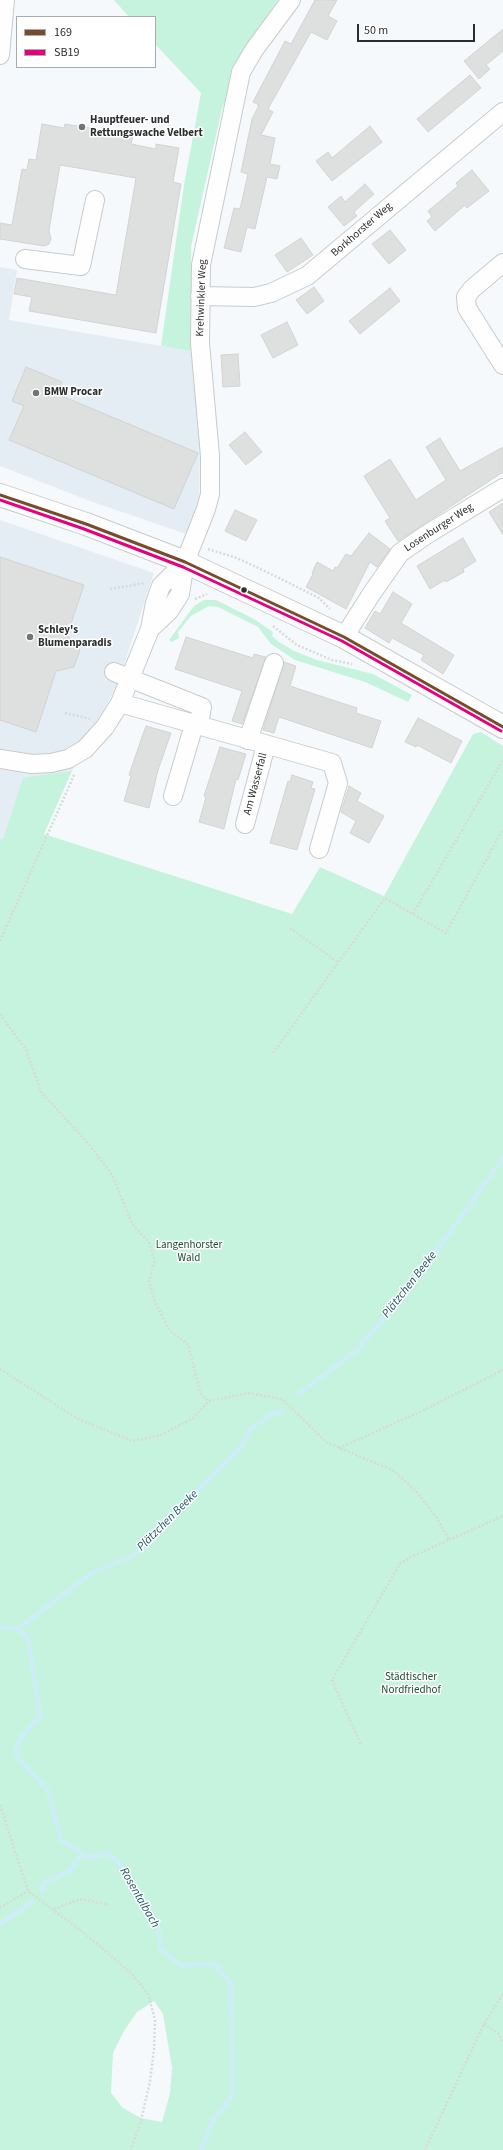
<!DOCTYPE html>
<meta charset="utf-8">
<style>
body{margin:0}
#map{position:relative;width:503px;height:2150px;overflow:hidden;background:#f6f9fb;font-family:"Source Sans 3",sans-serif}
canvas{display:block}
.legend{position:absolute;left:16px;top:16px;width:140px;height:52px;box-sizing:border-box;background:#fff;border:1px solid #aaabac;margin:0;padding:5px 7px;list-style:none;font-size:12px;color:#2b2e2f}
.legend li{display:flex;align-items:center;gap:8px;height:20px}
.legend b{width:20px;border:1px solid #aaabac}
.scale{position:absolute;left:357px;top:24px;width:118px;height:18px;box-sizing:border-box;border:2px solid #2b2e2f;border-top:0;padding-left:5px;font-size:12px;line-height:14px;white-space:nowrap;color:#2b2e2f;-webkit-text-stroke:3px #fff;paint-order:stroke}
</style>
<div id="map">
<canvas width="503" height="2150"></canvas>
<ul class="legend">
<li><b style="height:5px;background:#7a4b2a"></b>169</li>
<li><b style="height:5px;background:#e5007d"></b>SB19</li>
</ul>
<div class="scale">50 m</div>
</div>
<script>
const ctx = document.querySelector('canvas').getContext('2d');
ctx.lineJoin = 'round';
function fillPath(path, color) { ctx.fillStyle = color; ctx.fill(path, 'evenodd'); }
const shape = rows => new Path2D(rows.map(r => 'M' + r).join(''));
function stroke(path, color, width, dash) { ctx.strokeStyle = color; ctx.lineWidth = width; ctx.lineCap = dash ? 'butt' : 'round'; ctx.setLineDash(dash || []); ctx.stroke(path); }
function drawText(font, color, halo, rows, align = 'center') {
  ctx.font = font + ' "Source Sans 3",sans-serif'; ctx.lineWidth = 3; ctx.setLineDash([]); ctx.textBaseline = 'middle'; ctx.strokeStyle = halo; ctx.fillStyle = color; for (const [text, x, y, turn = 0] of rows) {
    ctx.save(); ctx.translate(x, y); ctx.rotate((+turn || 0) * Math.PI / 180); ctx.textAlign = isNaN(turn) ? turn : align; if (halo) ctx.strokeText(text, 0, 0); ctx.fillText(text, 0, 0); ctx.restore();
  }
}
fillPath(shape([
 [0,267,17,270,9,320,196,352,200,445,199,504,186,534,90,501,0,466],
 [0,520,154,573,118,683,72,771,52,775,3,840,0,839]
]), '#e4edf3');
fillPath(shape([
 [114,0,278,0,245,48,222,109,191,247,192,343,196,352,161,346,184,185,201,93,155,44,155,17,129,17],
 [204,600,216,600,254,619,273,632,272,636,279,642,294,651,317,660,373,674,412,695,408,702,365,682,295,660,271,644,258,627,218,607,209,606,191,616,178,632,179,638,172,642,169,640,194,606],
 [481,732,503,746,503,2150,0,2150,0,839,3,839,23,778,72,771,44,834,292,914,320,867,384,896,473,734],
 [154,2001,163,2014,172,2068,170,2093,162,2122,141,2118,123,2108,111,2093,113,2053,124,2031,137,2012]
]), '#c6f3de');
stroke(shape([
 [298,1394,356,1351,411,1287,503,1158],
 [0,1627,18,1629,28,1638,40,1715,19,1740,16,1753,24,1765,48,1790,61,1841,91,1858,108,1853,125,1869,132,1891,158,1926,161,1949,180,1965,214,1964,231,1983,232,2097,213,2120,201,2150],
 [18,1629,90,1574,133,1556,243,1445,249,1430,270,1415,282,1411],
 [42,1892,44,1883,69,1871,83,1853],
 [0,1925,32,1901]
]), '#ceeef7', 4.5);
const building = shape([
 [315,0,337,0,328,16,337,21,327,40,311,32,268,109,273,112,261,135,275,138,270,164,280,166,277,179,267,177,255,229,247,227,241,252,224,248,234,208,240,209,248,174,241,172,252,119,259,105,253,102,285,41,291,44,315,0],
 [503,29,503,51,486,65,490,69,479,79,464,61,503,29],
 [470,75,481,88,428,132,417,119,470,75],
 [42,124,64,128,65,124,133,135,131,144,156,149,156,144,179,148,173,182,181,184,156,333,29,311,32,297,14,294,17,278,116,295,136,178,60,165,49,230,51,239,49,244,44,246,0,239,0,223,12,225,22,169,27,170,29,159,36,160,42,124],
 [370,126,382,142,332,181,316,161,328,152,332,158,370,126],
 [472,170,489,191,467,208,465,205,435,231,427,221,432,217,428,211,458,186,456,183,472,170],
 [365,184,374,194,354,212,357,216,344,226,328,207,341,196,345,202,365,184],
 [390,230,406,250,389,264,372,244,390,230],
 [301,238,313,255,287,272,275,255,301,238],
 [314,287,324,301,307,314,296,300,314,287],
 [390,288,400,301,360,334,349,321,390,288],
 [287,322,298,345,273,358,261,335,287,322],
 [238,354,240,386,223,387,221,355,238,354],
 [26,367,62,382,57,394,198,453,174,509,9,440,24,406,12,401,26,367],
 [245,432,262,452,246,465,229,445,245,432],
 [440,438,460,471,503,447,503,472,398,541,385,521,390,518,364,476,390,459,416,500,446,480,426,447,440,438],
 [503,503,503,535,489,512,503,503],
 [235,510,257,520,246,541,225,531,235,510],
 [369,533,390,549,377,567,370,562,346,609,306,587,313,574,312,573,317,562,333,571,335,567,337,568,346,554,351,556,369,533],
 [463,538,476,561,463,569,464,572,446,582,445,580,430,589,417,566,463,538],
 [0,557,84,585,67,635,80,650,74,667,56,671,36,732,0,720,0,557],
 [393,592,412,604,401,623,454,655,443,674,421,660,424,655,392,638,389,643,365,628,375,611,380,614,393,592],
 [186,637,253,658,254,654,266,657,242,724,232,721,242,691,175,669,186,637],
 [284,662,296,666,290,686,357,708,356,713,381,721,372,748,279,717,274,733,263,730,284,662],
 [418,718,462,741,451,763,417,745,416,747,405,742,418,718],
 [146,726,171,733,158,770,149,808,124,801,131,776,129,775,133,763,146,726],
 [220,747,246,754,238,780,236,779,224,829,199,822,206,797,204,796,220,747],
 [292,775,313,782,311,788,315,789,297,850,270,843,288,781,290,782,292,775],
 [349,786,361,793,357,801,384,816,369,843,350,833,356,821,341,812,349,786]
]);
fillPath(building, '#dedfdf');
stroke(building, '#d3d3d3', 1);
const minor = shape([
 [0,55,5,0],
 [25,259,81,266,95,200],
 [503,263,472,289,466,297,467,308,503,365],
 [200,296,254,297,271,293,307,276,503,112],
 [150,629,169,611,180,594,185,562,206,509,210,494,210,456,200,343,201,265,241,72,254,50,291,0],
 [344,637,372,593,400,553,426,535,503,488],
 [114,672,202,707,200,718,194,725,173,796],
 [120,703,332,763,338,783,319,849],
 [248,740,274,663],
 [0,759,32,764,51,763,68,759,85,749,105,727,120,703,150,629,155,603,161,586,185,562],
 [245,824,266,745]
]);
const major = shape([
 [0,495,86,524,185,562,344,637,503,727]
]);
stroke(minor, '#c8cbcd', 20);
stroke(major, '#c8cbcd', 24);
stroke(shape([
 [208,549,237,558,273,575,319,598,330,609],
 [110,589,145,583],
 [195,599,207,594],
 [273,626,297,645,332,660,352,664],
 [65,713,91,719],
 [413,914,503,760],
 [290,928,339,963],
 [0,941,75,773],
 [0,1014,26,1050,41,1092,87,1142,111,1173,133,1225,149,1242,155,1261,149,1281,155,1302,170,1331,188,1344,201,1395,209,1401],
 [273,1053,385,898,446,933,503,829],
 [0,1369,78,1419,133,1441,161,1435,193,1418,209,1401,248,1393,282,1399,326,1442,394,1471,416,1491,437,1518,449,1540,411,1557,400,1564,332,1680,361,1745],
 [339,1448,422,1411,503,1370],
 [449,1540,503,1516],
 [0,1805,28,1891,88,1936,133,1975,148,1994,155,2020,154,2049,150,2082,140,2124,131,2150],
 [0,1908,28,1891],
 [54,1909,80,1899,109,1905],
 [484,2024,499,2034,503,2042],
 [425,2150,484,2024,503,1994]
]), '#d8dada', 2.5, [2, 2]);
stroke(minor, '#fefefe', 18);
stroke(major, '#fefefe', 22);
stroke(shape([
 [0,495,86,524,185,562,344,637,503,727]
]), '#7a4b2a', 3);
stroke(shape([
 [0,500,84,529,183,567,342,641,501,731]
]), '#e5007d', 3);
for (const [x, y, r, color] of [
 [82,127,4,"#727576"],
 [36,393,4,"#727576"],
 [244,590,3.5,"#2b2e2f"],
 [30,637,4,"#727576"]
]) { const dot = new Path2D(); dot.arc(x, y, r, 0, 2 * Math.PI); ctx.fillStyle = color; ctx.fill(dot); stroke(dot, '#fff', 1.5); }
drawText('bold 11px', '#2b2e2f', '#fff', [
 ["Hauptfeuer- und",90,121],
 ["Rettungswache Velbert",90,134],
 ["BMW Procar",44,393],
 ["Schley's",38,631],
 ["Blumenparadis",38,644]
], 'left');
drawText('11px', '#2b2e2f', '#fff', [
 ["Borkhorster Weg",362,230,-41],
 ["Krehwinkler Weg",202,298,-88],
 ["Losenburger Weg",439,528,-33],
 ["Am Wasserfall",256,784,-75]
]);
drawText('11px', '#1e4a36', '#fff', [
 ["Langenhorster",189,1246],
 ["Wald",189,1259],
 ["Städtischer",411,1678],
 ["Nordfriedhof",411,1691]
]);
drawText('italic 12px', '#1d5462', '#fff', [
 ["Plätzchen Beeke",410,1285,-52],
 ["Plätzchen Beeke",168,1521,-45],
 ["Rosentalbach",139,1898,60]
]);
</script>
